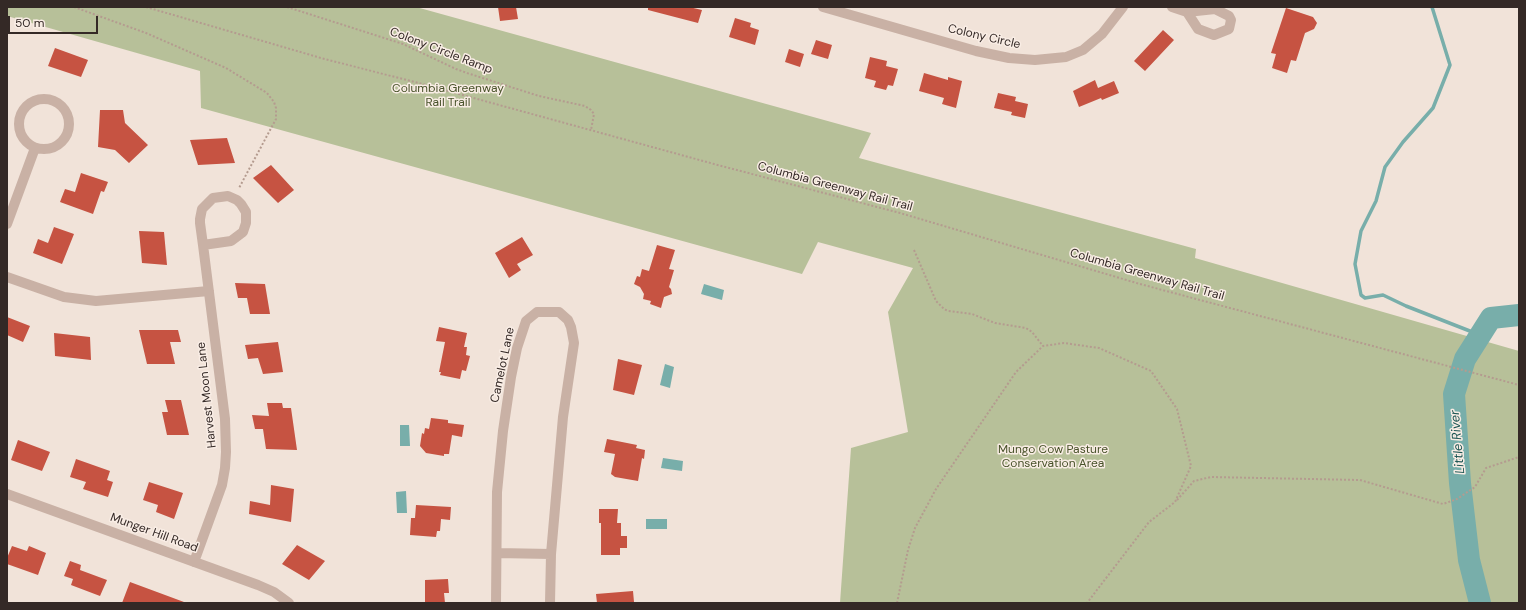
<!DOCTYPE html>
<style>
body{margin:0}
#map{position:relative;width:1526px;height:610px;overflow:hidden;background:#f1e3d9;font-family:"DM Sans",sans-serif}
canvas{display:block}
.frame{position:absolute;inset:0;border:8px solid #342926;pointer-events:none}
.scale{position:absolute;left:8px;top:16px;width:90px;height:18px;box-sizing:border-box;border:2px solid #342926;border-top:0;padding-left:5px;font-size:12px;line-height:14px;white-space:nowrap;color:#342926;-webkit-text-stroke:3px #f9ede5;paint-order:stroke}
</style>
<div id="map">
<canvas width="1526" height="610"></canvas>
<div class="frame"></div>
<div class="scale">50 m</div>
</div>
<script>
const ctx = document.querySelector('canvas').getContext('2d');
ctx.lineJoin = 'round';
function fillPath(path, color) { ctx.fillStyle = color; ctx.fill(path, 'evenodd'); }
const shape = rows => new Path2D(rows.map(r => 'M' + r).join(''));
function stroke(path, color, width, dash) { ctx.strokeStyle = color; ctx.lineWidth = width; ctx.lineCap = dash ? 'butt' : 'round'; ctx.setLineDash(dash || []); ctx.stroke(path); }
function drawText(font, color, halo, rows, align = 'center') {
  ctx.font = font + ' "DM Sans",sans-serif'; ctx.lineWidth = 3; ctx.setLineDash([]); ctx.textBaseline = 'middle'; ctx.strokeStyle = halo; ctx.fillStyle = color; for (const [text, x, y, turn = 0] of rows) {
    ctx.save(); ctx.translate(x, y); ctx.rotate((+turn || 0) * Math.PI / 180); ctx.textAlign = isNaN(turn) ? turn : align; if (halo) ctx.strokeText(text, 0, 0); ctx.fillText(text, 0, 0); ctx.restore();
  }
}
fillPath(shape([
 [7,7,416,7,871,133,859,158,1196,249,1195,258,1519,351,1519,603,840,603,851,448,908,432,888,312,913,268,818,242,802,274,201,108,200,71,7,16]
]), '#b7c099');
fillPath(shape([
 [704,284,724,290,722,300,701,294],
 [665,364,674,367,670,388,660,385],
 [400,425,409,425,410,446,400,446],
 [663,458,683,461,682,471,661,468],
 [406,491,407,513,397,513,396,492],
 [646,519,667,519,667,529,646,529]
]), '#78aeaa');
stroke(shape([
 [1432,7,1450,65,1433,108,1403,142,1385,167,1376,201,1361,231,1355,264,1361,295,1365,298,1383,295,1406,306,1480,335]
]), '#78aeaa', 3.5);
stroke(shape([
 [1480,603,1469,560,1460,483,1454,394,1465,359,1491,318,1519,315]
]), '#78aeaa', 22);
fillPath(shape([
 [498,7,516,7,518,19,500,21],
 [648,7,689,7,702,10,698,23,648,10],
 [1286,8,1313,17,1317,23,1314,29,1305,33,1296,61,1291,60,1287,73,1272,68,1276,54,1271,53],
 [735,18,751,23,750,27,759,30,755,45,729,37],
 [1163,30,1174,40,1145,71,1134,61],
 [816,40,832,45,828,59,811,54],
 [55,48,88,60,81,77,48,66],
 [789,49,804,54,800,67,785,62],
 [870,57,887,61,886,66,898,69,893,86,888,85,886,90,874,87,876,81,865,78],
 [924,73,948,80,948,77,962,81,956,108,942,104,944,98,919,91],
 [1095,80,1098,88,1114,81,1119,93,1102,100,1101,98,1079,107,1073,91],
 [998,93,1016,97,1015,101,1028,104,1025,118,1011,115,1012,112,994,108],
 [100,110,123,110,125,123,148,145,129,163,115,150,98,147],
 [227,138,235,163,198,165,190,140],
 [271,165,294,190,278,203,253,178],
 [81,173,108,182,104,192,101,191,93,214,60,202,65,189,75,192],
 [54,227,74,234,62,264,33,253,38,239,48,243],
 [139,231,164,232,167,265,142,263],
 [522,237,533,255,517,264,521,270,509,278,495,253],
 [657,245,675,250,669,269,674,270,669,287,671,289,672,294,664,297,661,308,650,304,651,301,643,299,644,294,640,287,634,284,637,276,640,277,642,269,649,271],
 [235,283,265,284,270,314,250,314,247,298,238,298],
 [7,317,30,326,23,342,7,335],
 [439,327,467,333,464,347,467,347,466,355,470,356,466,371,462,370,460,379,440,375,441,372,439,372,445,342,436,341],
 [139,330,178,330,181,342,170,342,175,364,147,364],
 [54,333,90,337,91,360,55,356],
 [278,342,283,372,263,374,258,358,248,359,245,345],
 [618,359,642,365,634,395,613,390],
 [165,400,181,400,189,435,167,435,162,412,168,412],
 [267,403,282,403,283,408,291,408,297,450,266,449,263,429,255,429,252,415,269,416],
 [431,418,448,420,448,423,464,425,462,437,452,435,449,454,444,454,444,456,426,453,420,446,422,433,424,434,425,428,429,429],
 [607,439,637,445,636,448,645,450,644,459,642,458,638,481,615,477,611,474,615,454,604,452],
 [18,440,50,452,42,471,11,460],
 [76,459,110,471,107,480,113,482,108,497,83,489,86,482,70,477],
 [149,482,183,493,174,519,156,512,158,505,143,500],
 [271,485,294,489,291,522,249,514,250,501,270,505],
 [416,505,451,507,450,520,441,519,440,531,437,531,436,537,410,535,411,518,415,518],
 [599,509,618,509,617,523,621,523,621,536,627,536,627,548,620,548,620,555,601,555,601,523,599,523],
 [297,545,325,561,309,580,282,564],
 [12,546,27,551,29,546,46,553,38,575,7,564,7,558],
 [70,561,81,565,80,570,107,580,100,596,71,585,73,579,64,576],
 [448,579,449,593,444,593,445,603,425,603,425,580],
 [130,582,184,602,184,603,122,603],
 [633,591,634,602,630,603,597,603,596,594]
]), '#c65342');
stroke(shape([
 [74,7,146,33,226,68,267,93,274,102,276,108,276,119,239,188],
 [146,7,321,58,430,86,714,164,900,213,1140,284,1519,385],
 [287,7,403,44,456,69,467,73,539,96,585,106,591,110,594,114,591,130],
 [914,250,936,301,944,309,948,311,972,314,995,323,1026,328,1032,332,1043,346],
 [1177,500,1194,481,1211,477,1360,480,1443,504,1457,499,1475,487,1486,468,1519,457],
 [897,603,908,550,915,528,936,489,1016,372,1043,346,1064,343,1099,348,1151,371,1177,409,1191,466,1175,502,1149,522,1087,603]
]), '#b49b8f', 2, [2, 2]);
stroke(shape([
 [823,7,976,51,1009,58,1035,60,1066,57,1083,50,1102,34,1123,7],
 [1172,7,1187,12,1215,9,1229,16,1231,20,1229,29,1214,35,1198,29,1187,12],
 '19 124a25 25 0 1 1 50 0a25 25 0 1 1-50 0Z',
 [7,224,35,148],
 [7,277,64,297,96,301,209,291],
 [7,494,258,585,274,592,289,603],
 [497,553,551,554],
 [194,562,222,485,225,468,226,452,225,419,203,245,200,223,200,219,202,209,213,198,228,196,237,200,241,204,246,212,246,223,243,232,231,241,203,245],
 [496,603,497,492,503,431,511,377,517,348,526,321,537,312,559,312,568,320,571,327,574,343,563,417,551,554,550,603]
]), '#c9b1a5', 10);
drawText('12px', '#342926', '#f9ede5', [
 ["Colony Circle",984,37,13],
 ["Colony Circle Ramp",441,51,21],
 ["Columbia Greenway Rail Trail",835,187,15],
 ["Columbia Greenway Rail Trail",1147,275,16],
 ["Camelot Lane",503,365,-78],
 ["Harvest Moon Lane",207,395,-96],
 ["Munger Hill Road",154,533,20]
]);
drawText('12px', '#48522a', '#f9ede5', [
 ["Columbia Greenway",448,89],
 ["Rail Trail",448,103],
 ["Mungo Cow Pasture",1053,450],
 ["Conservation Area",1053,464]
]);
drawText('italic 13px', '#1c5553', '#f9ede5', [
 ["Little River",1458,442,-95]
]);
</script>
